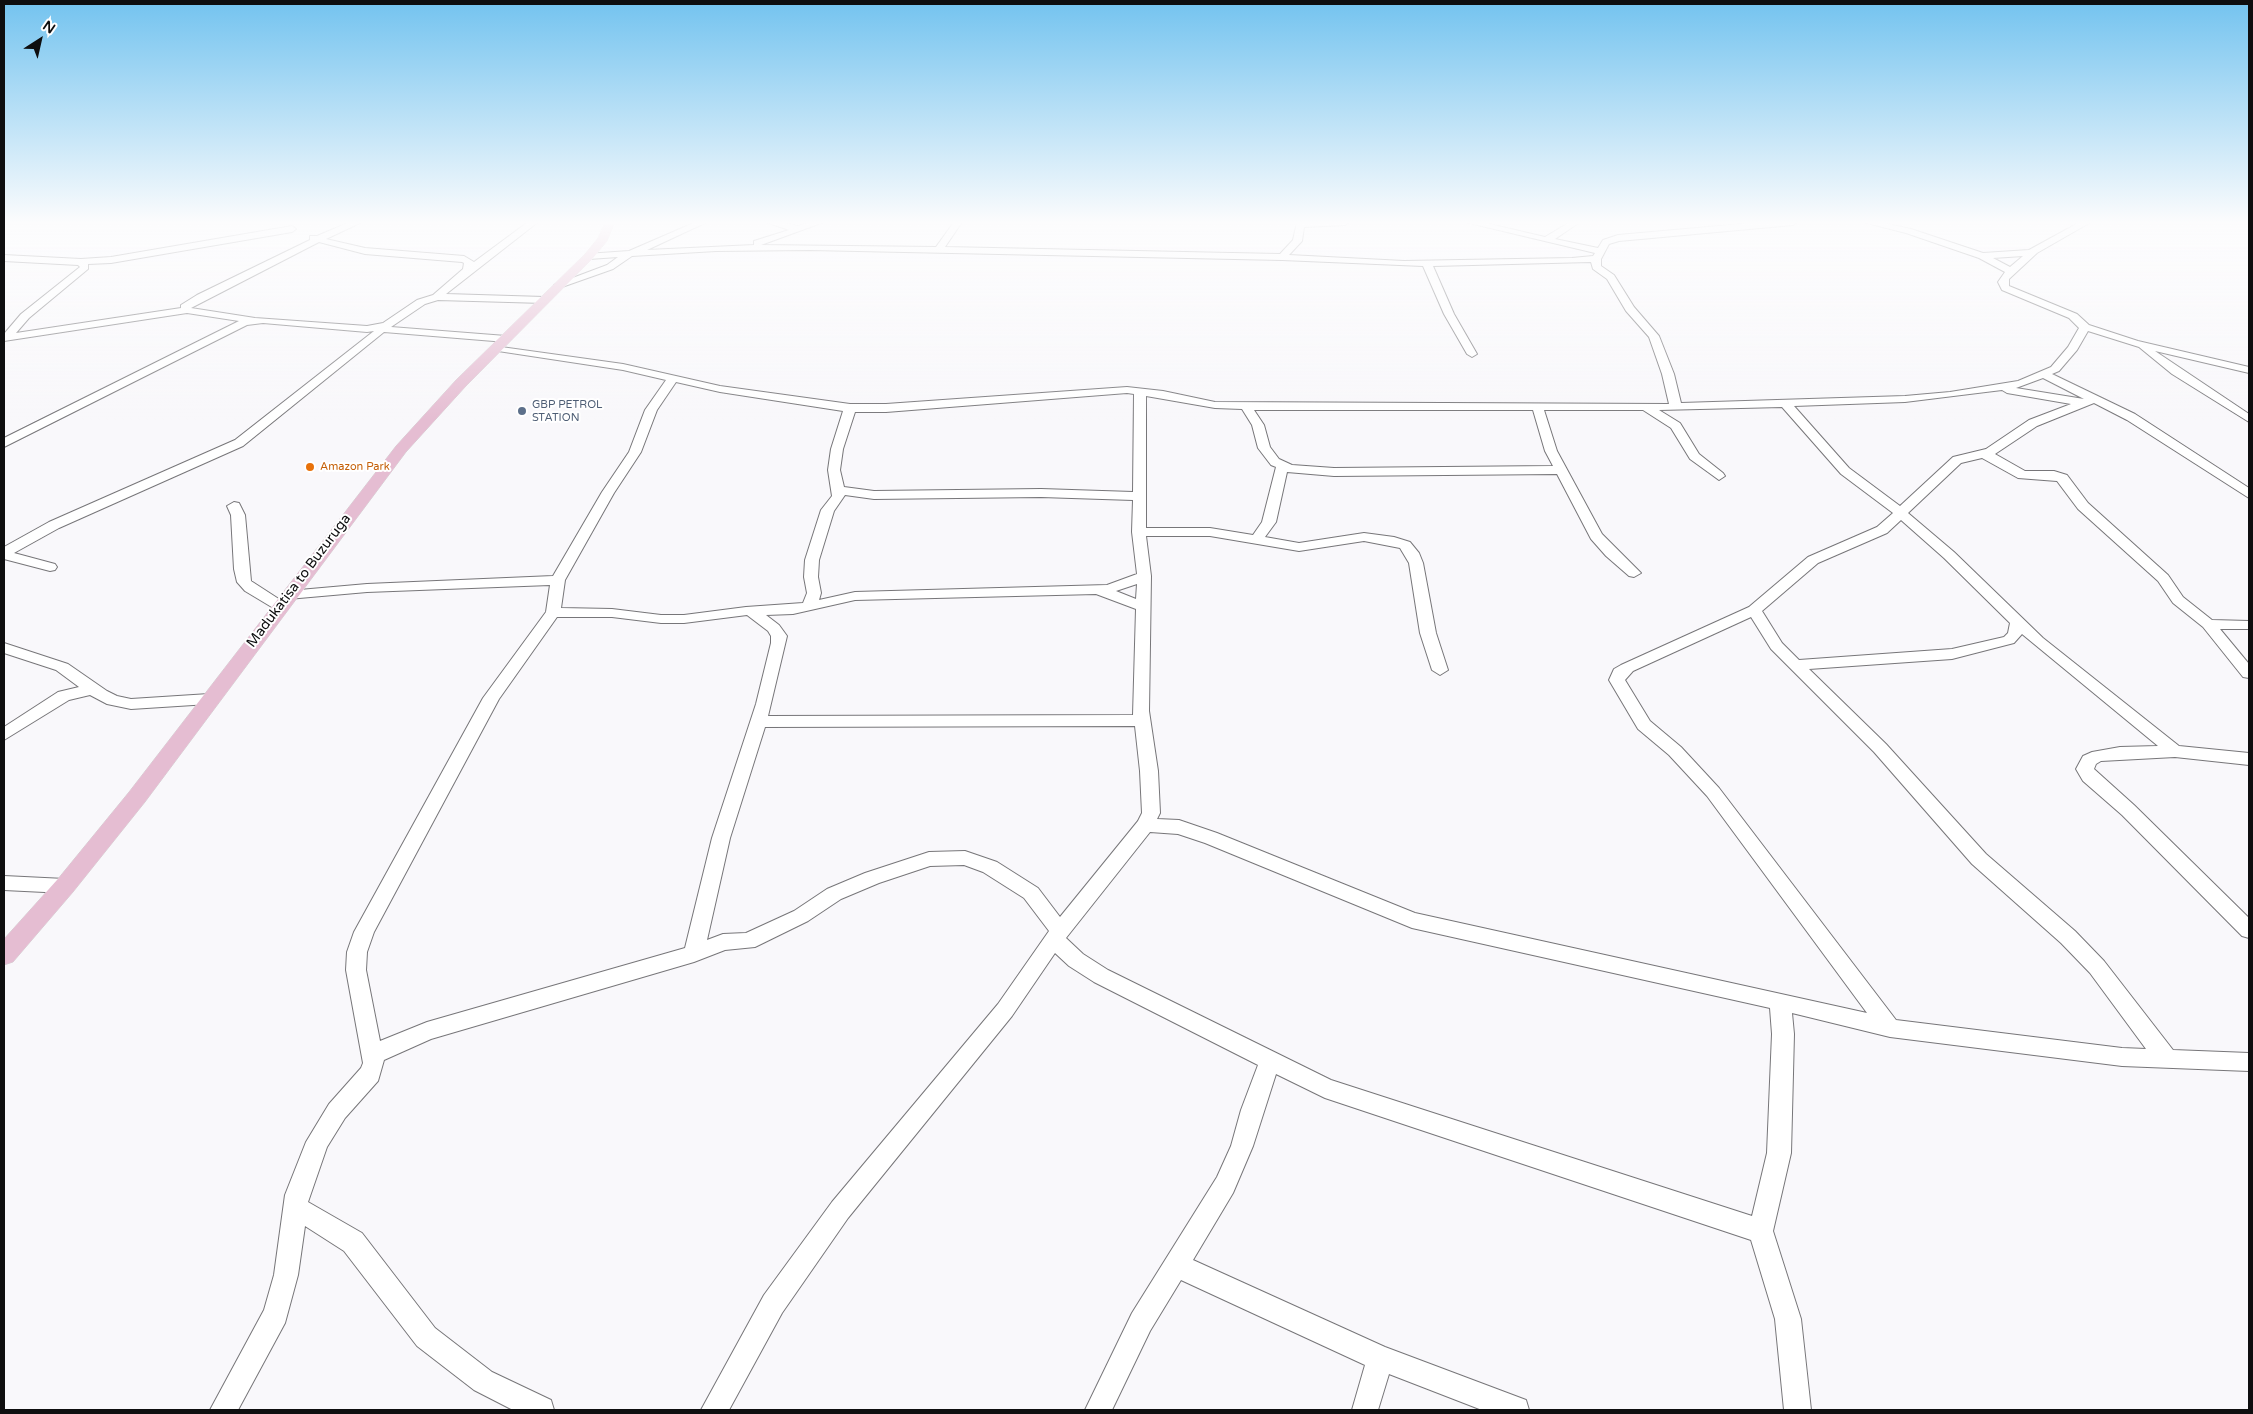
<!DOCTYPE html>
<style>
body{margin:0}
#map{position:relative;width:2253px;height:1414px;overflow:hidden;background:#f9f8fb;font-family:"Varela Round",sans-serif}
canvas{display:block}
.frame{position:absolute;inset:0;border:5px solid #0e0e0f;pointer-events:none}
.north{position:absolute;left:15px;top:15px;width:50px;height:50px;-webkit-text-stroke:4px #fff;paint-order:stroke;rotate:35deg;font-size:14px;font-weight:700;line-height:20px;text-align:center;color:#0e0e0f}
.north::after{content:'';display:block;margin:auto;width:18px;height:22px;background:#0e0e0f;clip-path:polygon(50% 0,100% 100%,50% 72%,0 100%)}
</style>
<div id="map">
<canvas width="2253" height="1414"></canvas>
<div class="frame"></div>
<div class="north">N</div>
</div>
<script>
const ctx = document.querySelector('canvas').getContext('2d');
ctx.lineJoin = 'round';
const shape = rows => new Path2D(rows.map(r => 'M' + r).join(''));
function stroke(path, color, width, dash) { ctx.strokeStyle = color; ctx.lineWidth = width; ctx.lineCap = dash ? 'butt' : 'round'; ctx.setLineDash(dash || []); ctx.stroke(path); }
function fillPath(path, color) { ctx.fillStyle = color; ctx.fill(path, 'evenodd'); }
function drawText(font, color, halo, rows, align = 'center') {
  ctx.font = font + ' "Varela Round",sans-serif'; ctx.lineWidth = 4; ctx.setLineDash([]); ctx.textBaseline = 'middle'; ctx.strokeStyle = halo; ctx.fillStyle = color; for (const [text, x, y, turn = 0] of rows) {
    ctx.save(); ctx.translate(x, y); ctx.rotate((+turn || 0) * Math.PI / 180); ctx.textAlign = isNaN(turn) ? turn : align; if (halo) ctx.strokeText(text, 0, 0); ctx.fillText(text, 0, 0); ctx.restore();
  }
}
const minor = shape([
 [350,222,362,222,326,239,365,248,464,256,474,262,528,222,538,222,446,294,544,297,549,300,544,303,438,300,425,304,391,327,506,336,511,339,506,342,384,332,243,446,59,528,14,553,55,564,57,567,55,570,50,571,4,559,4,547,49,522,235,440,374,331,367,332,263,323,247,325,4,447,4,438,239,321,187,313,4,341,4,334,21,314,80,267,78,265,4,261,4,255,81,259,111,257,292,226,296,229,292,232,111,263,88,264,88,269,29,318,16,333,181,308,181,305,197,295,310,240,310,236,317,236,350,222],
 [319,242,365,254,462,262,464,263,463,269,433,295,417,300,383,323,367,326,255,318,191,308,319,242],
 [696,222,707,222,647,250,754,245,754,241,789,230,766,222,780,222,798,226,811,222,824,222,761,245,936,247,954,222,962,222,945,247,1280,254,1293,240,1297,222,1349,222,1345,225,1304,227,1302,241,1289,255,1404,261,1572,258,1593,256,1595,253,1465,222,1481,222,1545,237,1570,222,1580,222,1555,239,1598,248,1603,240,1618,235,1764,222,1797,222,1793,225,1619,241,1609,244,1601,259,1601,266,1614,275,1634,307,1659,336,1674,374,1681,403,1905,396,1950,392,2018,381,2051,367,2068,347,2079,328,2069,318,2002,290,1998,282,2005,272,1979,258,1906,233,1863,222,1879,222,1911,229,1983,253,2029,250,2080,222,2091,222,2037,253,2009,279,2009,286,2077,314,2089,325,2138,341,2249,367,2249,373,2155,351,2249,414,2249,422,2172,374,2139,347,2088,331,2077,350,2059,371,2052,374,2135,414,2249,488,2249,498,2127,420,2094,403,2037,426,1995,454,2025,471,2054,471,2067,475,2088,503,2168,575,2183,597,2212,620,2249,621,2249,629,2220,629,2249,664,2249,678,2243,677,2203,627,2173,603,2158,581,2078,509,2057,481,2018,478,1982,458,1961,463,1908,513,1954,552,2043,638,2179,746,2249,753,2249,765,2175,757,2101,761,2096,764,2094,769,2134,805,2249,918,2249,938,2242,936,2122,815,2083,781,2076,769,2083,756,2092,752,2120,747,2158,746,2022,634,2014,643,1952,659,1809,669,1886,744,1986,854,2075,931,2104,961,2173,1050,2249,1053,2249,1071,2122,1066,1890,1037,1792,1013,1794,1034,1791,1153,1773,1231,1801,1319,1811,1410,1784,1410,1775,1319,1751,1240,1325,1098,1276,1074,1253,1146,1233,1193,1193,1260,1385,1347,1526,1400,1529,1410,1482,1410,1389,1374,1378,1410,1352,1410,1365,1365,1181,1280,1150,1331,1112,1410,1085,1410,1132,1313,1217,1177,1231,1146,1241,1110,1258,1065,1094,982,1069,966,1055,953,1012,1016,848,1218,782,1313,729,1410,701,1410,764,1295,832,1202,998,1004,1049,931,1024,898,983,872,964,865,930,866,879,883,841,899,808,921,755,947,725,950,694,962,431,1039,384,1060,378,1081,345,1118,327,1147,308,1202,362,1233,435,1328,492,1372,551,1400,554,1410,513,1410,474,1390,417,1346,344,1251,305,1226,298,1275,285,1323,238,1410,210,1410,264,1310,274,1275,285,1195,306,1142,329,1104,361,1068,363,1063,346,970,347,952,354,932,483,698,546,612,550,585,367,592,288,599,281,595,288,591,367,584,553,576,602,492,629,452,645,410,666,380,623,370,498,351,493,348,494,346,623,364,720,386,850,404,886,404,1127,387,1163,391,1215,402,1669,404,1662,374,1649,337,1626,311,1607,279,1593,269,1591,262,1433,266,1454,314,1477,354,1472,357,1467,354,1444,314,1423,266,1282,260,810,250,716,251,632,256,613,269,562,287,554,285,607,265,618,257,589,259,586,258,586,254,629,251,696,222],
 [2023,256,2010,267,1993,258,2023,256],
 [2043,378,2084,399,2016,388,2043,378],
 [676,382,720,392,843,411,831,449,828,470,832,496,821,510,805,560,804,577,807,593,803,603,746,607,684,615,661,615,612,609,561,608,565,580,614,493,641,452,657,410,676,382],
 [2002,390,2007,393,2071,404,2029,420,1986,449,1953,457,1900,506,1849,468,1794,406,1905,402,2002,390],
 [1127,393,1134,394,1133,492,1041,489,874,491,844,487,840,470,843,449,855,412,886,412,1127,393],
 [1146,396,1215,408,1242,409,1252,425,1258,448,1271,465,1276,467,1262,522,1253,535,1210,528,1146,528,1146,396],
 [1782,407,1841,474,1893,513,1877,527,1808,557,1749,607,1621,665,1614,669,1609,680,1638,729,1669,755,1707,796,1867,1013,1415,913,1217,833,1179,820,1157,819,1160,813,1158,771,1149,711,1151,576,1146,536,1210,536,1299,551,1364,541,1400,548,1409,563,1420,633,1432,670,1440,675,1448,670,1436,633,1423,563,1419,553,1410,542,1394,537,1364,533,1299,543,1265,537,1276,522,1287,472,1334,476,1557,474,1591,539,1606,556,1629,576,1634,577,1641,573,1602,534,1557,451,1544,410,1643,410,1671,428,1690,459,1719,480,1725,476,1723,473,1699,454,1680,423,1659,410,1782,407],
 [1254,410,1533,410,1545,451,1553,466,1334,468,1292,465,1279,459,1270,447,1264,425,1254,410],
 [845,495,874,499,1041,497,1133,500,1132,532,1137,574,1107,585,855,592,819,600,821,593,818,577,819,560,834,511,845,495],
 [1901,520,1944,558,2010,623,2008,633,2004,637,1952,649,1799,660,1782,643,1762,611,1818,563,1887,533,1901,520],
 [1137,584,1136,599,1116,591,1137,584],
 [1096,594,1136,609,1133,715,768,716,787,636,779,625,766,615,793,614,855,600,1096,594],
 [747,615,768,631,771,636,771,643,756,704,712,838,685,948,427,1022,380,1041,366,970,367,952,374,932,499,699,557,617,612,617,661,623,684,623,747,615],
 [1751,617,1771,649,1874,752,1972,864,2061,943,2090,973,2146,1049,2122,1048,1896,1020,1719,788,1681,747,1650,721,1625,680,1633,671,1751,617],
 [1135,726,1140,771,1142,813,1138,821,1060,917,1038,888,997,862,965,851,929,852,865,873,827,889,794,911,746,933,723,934,707,940,730,838,765,727,1135,726],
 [1150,832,1178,834,1205,843,1412,928,1770,1008,1772,1034,1767,1153,1752,1216,1331,1080,1108,970,1083,954,1066,938,1150,832],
 [234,502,239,503,245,515,251,581,285,603,287,606,285,609,275,609,245,591,237,582,234,569,231,515,227,506,234,502],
 [4,643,68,664,107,691,117,696,131,699,209,694,215,695,217,699,215,703,209,704,131,709,107,704,90,695,69,700,4,740,4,727,58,692,79,687,56,670,4,653,4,643],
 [4,876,65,879,72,881,74,886,72,891,65,893,4,890,4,876]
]);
const major = shape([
 [605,222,615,222,607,241,593,258,466,386,406,452,145,802,73,892,13,962,4,965,4,939,57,880,129,792,396,446,456,380,585,254,598,238,605,222]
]);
stroke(minor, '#777679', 2);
stroke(major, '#d4d4d4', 1);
fillPath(minor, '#fff');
fillPath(major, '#e5bdd2');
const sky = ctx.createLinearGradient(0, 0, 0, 420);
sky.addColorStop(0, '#73c3ef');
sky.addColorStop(0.53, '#fcfcfd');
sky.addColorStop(1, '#fcfcfd00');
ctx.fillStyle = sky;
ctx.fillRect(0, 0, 2253, 420);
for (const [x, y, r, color] of [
 [522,411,5,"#5c6f8a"],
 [310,467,5,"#e8710a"]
]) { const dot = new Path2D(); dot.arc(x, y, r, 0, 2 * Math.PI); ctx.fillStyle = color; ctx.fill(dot); stroke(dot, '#fff', 2); }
drawText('11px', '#4e5e75', '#fff', [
 ["GBP PETROL",532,405],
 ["STATION",532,418]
], 'left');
drawText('11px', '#c56008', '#fff', [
 ["Amazon Park",320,467]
], 'left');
drawText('14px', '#0e0e0f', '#fff', [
 ["Madukatisa to Buzuruga",299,581,-53]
]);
</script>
